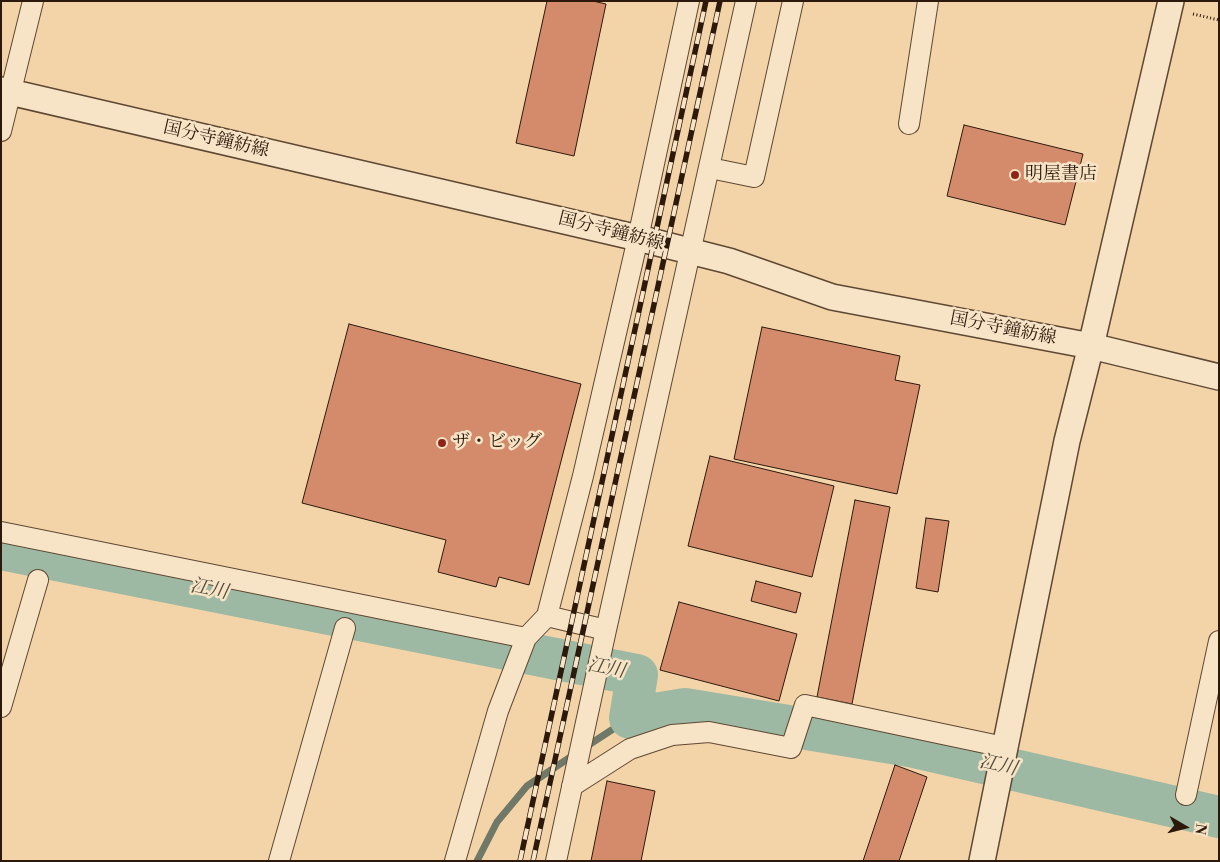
<!DOCTYPE html>
<meta charset="utf-8">
<style>
body{margin:0}
#map{position:relative;width:1220px;height:862px;overflow:hidden;background:#f3d4a8;font-family:"Libre Bodoni",serif}
canvas{display:block}
.frame{position:absolute;inset:0;border:2px solid #2c190c;pointer-events:none}
.north{position:absolute;left:1160px;top:802px;width:50px;height:50px;-webkit-text-stroke:4px #f7e3c6;paint-order:stroke;rotate:98deg;font-size:14px;font-weight:700;line-height:20px;text-align:center;color:#2c190c}
.north::after{content:'';display:block;margin:auto;width:18px;height:22px;background:#2c190c;clip-path:polygon(50% 0,100% 100%,50% 72%,0 100%)}
</style>
<div id="map">
<canvas width="1220" height="862"></canvas>
<div class="frame"></div>
<div class="north">N</div>
</div>
<script>
const ctx = document.querySelector('canvas').getContext('2d');
ctx.lineJoin = 'round';
const shape = rows => new Path2D(rows.map(r => 'M' + r).join(''));
function stroke(path, color, width, dash) { ctx.strokeStyle = color; ctx.lineWidth = width; ctx.lineCap = dash ? 'butt' : 'round'; ctx.setLineDash(dash || []); ctx.stroke(path); }
function fillPath(path, color) { ctx.fillStyle = color; ctx.fill(path, 'evenodd'); }
function drawText(font, color, halo, rows, align = 'center') {
  ctx.font = font + ' "Libre Bodoni","Noto Serif JP",serif'; ctx.lineWidth = 5; ctx.setLineDash([]); ctx.textBaseline = 'middle'; ctx.strokeStyle = halo; ctx.fillStyle = color; for (const [text, x, y, turn = 0] of rows) {
    ctx.save(); ctx.translate(x, y); ctx.rotate((+turn || 0) * Math.PI / 180); ctx.textAlign = isNaN(turn) ? turn : align; if (halo) ctx.strokeText(text, 0, 0); ctx.fillText(text, 0, 0); ctx.restore();
  }
}
stroke(shape([
 [584,748,630,718],
 [477,861,497,822,527,786,575,754]
]), '#707967', 7);
stroke(shape([
 [1,549,637,675,630,718,685,709,910,746,1219,817]
]), '#9db9a3', 42);
const building = shape([
 [547,1,593,1,606,4,574,156,516,143,547,1],
 [964,125,1083,154,1065,225,947,196,964,125],
 [349,324,581,384,529,585,499,577,496,587,438,572,446,540,302,503,349,324],
 [762,327,900,356,895,380,920,385,897,494,734,459,762,327],
 [710,456,834,486,812,577,688,546,710,456],
 [855,500,890,507,852,704,817,697,855,500],
 [926,518,949,521,938,592,916,588,926,518],
 [756,581,801,593,796,613,751,601,756,581],
 [679,602,797,634,779,701,660,670,679,602],
 [895,765,927,777,899,861,863,861,895,765],
 [607,781,655,791,641,861,591,861,607,781]
]);
fillPath(building, '#d38b6c');
stroke(building, '#2c190c', 1);
const minor = shape([
 [909,124,928,1],
 [1,131,33,1],
 [710,168,754,177,793,1],
 [1,532,526,638],
 [547,616,606,630],
 [1,707,38,580],
 [572,786,630,749,672,735,709,732,791,748,805,705,1004,747],
 [1186,795,1219,641],
 [279,861,345,628],
 [455,861,498,711,526,638,547,616,583,476,638,238,689,1],
 [556,861,606,630,746,1]
]);
const tertiary = shape([
 [1,90,638,238,729,261,832,297,1091,346,1219,377],
 [982,861,1067,441,1091,346,1171,1]
]);
stroke(minor, '#5e4833', 22);
stroke(tertiary, '#5e4833', 28);
stroke(shape([
 [1193,14,1219,20]
]), '#2c190c', 3, [1, 2.5]);
stroke(minor, '#f7e3c6', 20);
stroke(tertiary, '#f7e3c6', 25);
const rail = shape([
 [520,861,706,1],
 [533,861,720,1]
]);
stroke(rail, '#2c190c', 5.5);
stroke(rail, '#f7e3c6', 4, [11]);
for (const [x, y, r, color] of [
 [1015,175,5,"#8f2418"],
 [442,443,5,"#8f2418"]
]) { const dot = new Path2D(); dot.arc(x, y, r, 0, 2 * Math.PI); ctx.fillStyle = color; ctx.fill(dot); stroke(dot, '#f7e3c6', 2); }
drawText('18px', '#2c190c', '#f7e3c6', [
 ["国分寺鐘紡線",216,140,13],
 ["国分寺鐘紡線",611,232,14],
 ["国分寺鐘紡線",1003,329,11]
]);
drawText('18px', '#2c190c', '#f7e3c6', [
 ["明屋書店",1025,175],
 ["ザ・ビッグ",452,443]
], 'left');
drawText('italic 19px', '#4e4939', '#f7e3c6', [
 ["江川",209,590,11],
 ["江川",606,669,11],
 ["江川",998,766,13]
]);
</script>
